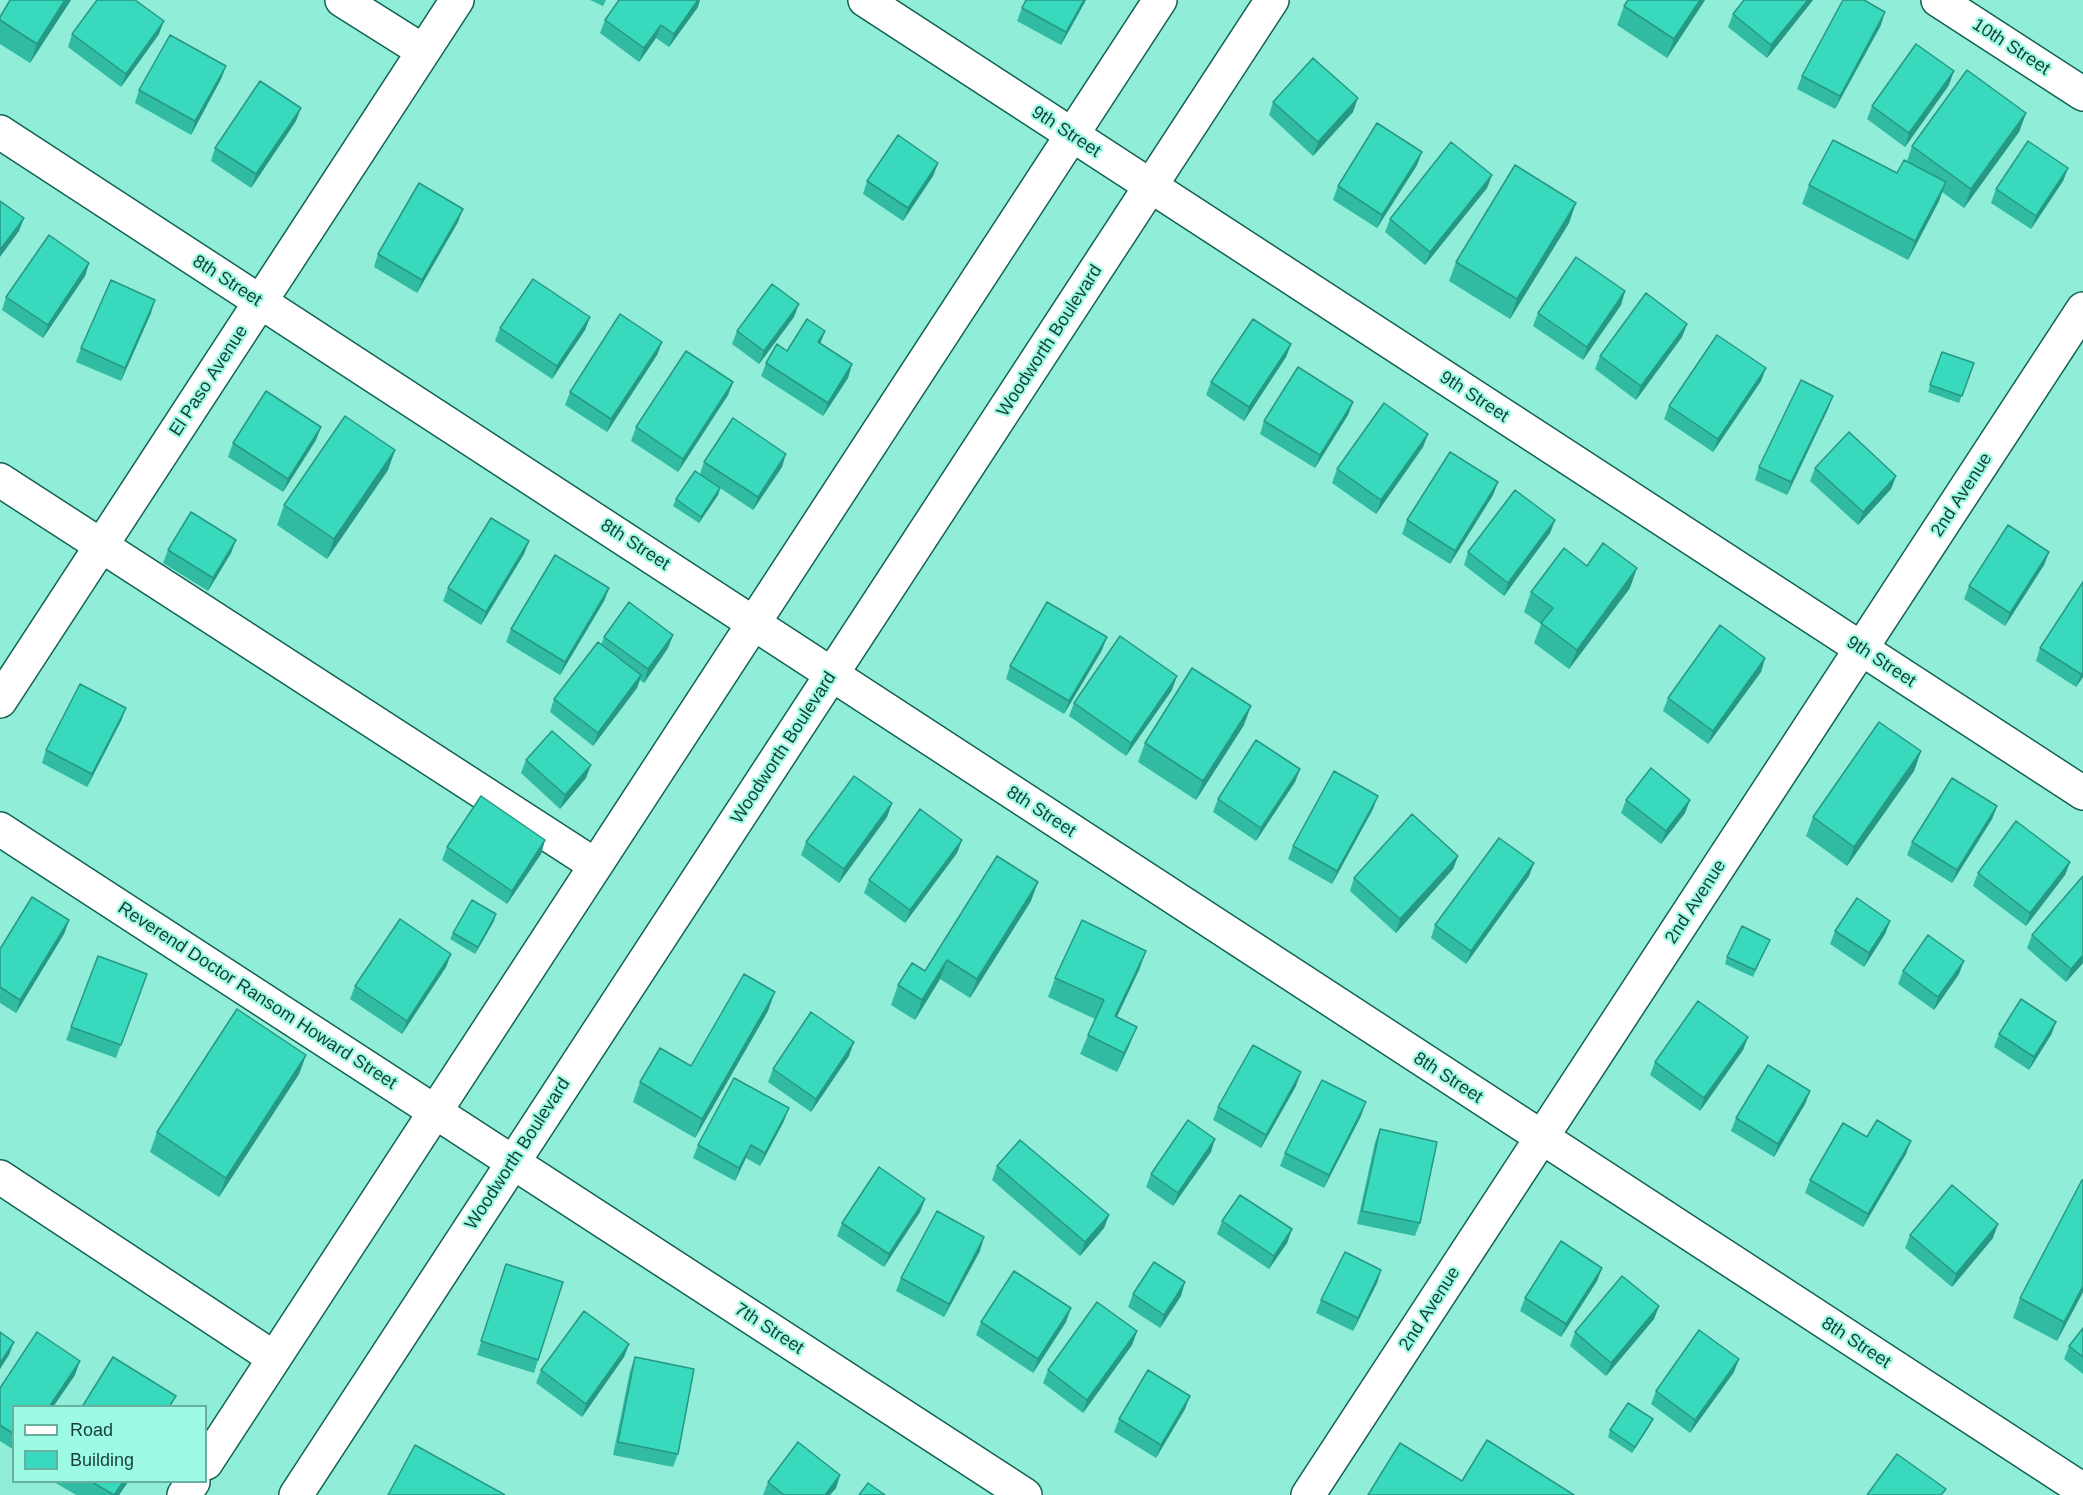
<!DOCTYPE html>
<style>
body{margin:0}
#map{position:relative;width:2083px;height:1495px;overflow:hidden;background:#90edd7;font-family:Helvetica,sans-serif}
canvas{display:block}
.legend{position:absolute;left:12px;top:1405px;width:195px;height:78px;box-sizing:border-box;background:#9dfbe4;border:2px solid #67af9e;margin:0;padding:8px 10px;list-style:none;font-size:18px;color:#173e36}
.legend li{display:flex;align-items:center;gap:12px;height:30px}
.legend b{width:30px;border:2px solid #67af9e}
</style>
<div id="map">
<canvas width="2083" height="1495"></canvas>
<ul class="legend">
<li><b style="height:8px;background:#fff"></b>Road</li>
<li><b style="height:16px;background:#38d9bc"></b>Building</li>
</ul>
</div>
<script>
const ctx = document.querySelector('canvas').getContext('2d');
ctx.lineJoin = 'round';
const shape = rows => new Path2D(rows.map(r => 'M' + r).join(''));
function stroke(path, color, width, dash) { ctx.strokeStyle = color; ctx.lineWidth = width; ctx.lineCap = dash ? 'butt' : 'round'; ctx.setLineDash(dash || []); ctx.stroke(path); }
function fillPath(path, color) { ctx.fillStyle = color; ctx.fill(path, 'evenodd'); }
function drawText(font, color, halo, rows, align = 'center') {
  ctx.font = font + ' Helvetica,sans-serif'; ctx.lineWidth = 4.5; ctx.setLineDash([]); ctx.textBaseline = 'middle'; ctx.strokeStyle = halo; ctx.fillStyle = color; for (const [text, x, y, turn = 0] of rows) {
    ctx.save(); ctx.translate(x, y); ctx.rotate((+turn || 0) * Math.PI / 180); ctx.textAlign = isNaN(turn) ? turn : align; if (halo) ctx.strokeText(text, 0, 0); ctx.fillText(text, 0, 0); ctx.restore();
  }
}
const minor = shape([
 [342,0,423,51],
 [865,0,2083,793],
 [1938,0,2083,94],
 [0,132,2083,1490],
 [0,480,595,865],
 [0,701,457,0],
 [0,829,1025,1495],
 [0,1177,274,1358],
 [1308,1495,2083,309]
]);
const major = shape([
 [206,1463,1160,0],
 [184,1495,193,1482],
 [296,1495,1272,0]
]);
stroke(minor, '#126153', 36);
stroke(major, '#126153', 36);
stroke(minor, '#fff', 33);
stroke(major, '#fff', 33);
fillPath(shape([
 [71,0,30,63,0,44,0,17],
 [590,0,606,0,603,6],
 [1086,0,1061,45,1017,21,1022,8],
 [1628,0,1705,0,1667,58,1617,25,1624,6],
 [1813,0,1767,58,1728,27,1733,14],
 [698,7,669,47,656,38,639,62,600,33,605,20],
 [1881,25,1835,109,1797,89,1802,76],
 [72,34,159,34,121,87,68,47],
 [226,66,221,79,191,135,135,103,139,90],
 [1949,85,1905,147,1867,119,1872,106],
 [1273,102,1353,112,1313,156,1269,115],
 [2026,113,2019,132,1964,208,1942,192,1939,201,1908,260,1802,204,1809,185,1897,173,1907,161,1912,146],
 [296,121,251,188,211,161,215,148],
 [938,163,933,176,903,221,863,194,867,181],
 [1417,165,1377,228,1333,200,1338,186],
 [2068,168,2063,181,2031,229,1991,203,1996,189],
 [1492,175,1487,188,1425,265,1385,232,1390,219],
 [458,222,417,293,374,267,378,254],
 [1569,223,1510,319,1449,281,1456,262],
 [89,263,85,276,43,338,2,310,6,297],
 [1625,291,1621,305,1583,360,1533,326,1538,313],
 [151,313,121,381,76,362,81,348],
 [590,317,585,330,552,379,495,341,500,328],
 [794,317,759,364,732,344,737,331],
 [1687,324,1682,337,1636,400,1595,369,1600,356],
 [825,331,820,344,852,364,848,378,823,416,761,376,766,363],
 [662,342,657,355,607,432,565,405,570,392],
 [1291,344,1286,357,1244,421,1206,395,1211,382],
 [1942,352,1974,363,1959,403,1928,392],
 [1766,368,1761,381,1713,452,1664,419,1669,406],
 [733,382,728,395,678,472,631,441,636,427],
 [1833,396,1828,409,1787,495,1755,480,1759,467],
 [1353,402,1348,415,1315,468,1260,434,1264,421],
 [1428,434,1423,447,1376,514,1332,483,1337,469],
 [316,440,283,492,228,457,233,443],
 [395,450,388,470,327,559,277,525,284,505],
 [704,462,782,467,753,510,720,488,718,495,699,523,673,506,676,499,700,474],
 [1815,468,1896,476,1891,489,1858,525,1810,481],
 [1498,482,1493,495,1450,564,1402,534,1407,520],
 [1555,520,1550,533,1504,596,1464,565,1468,552],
 [236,540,231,553,208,591,163,563,168,550],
 [2049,552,2044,565,2005,626,1964,599,1969,586],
 [524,554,481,625,443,601,448,588],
 [1587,566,1630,588,1569,669,1534,643,1541,624,1524,612,1531,592],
 [2083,582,2083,677,2076,687,2036,661,2040,648],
 [609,588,604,601,560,675,506,642,511,629],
 [673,635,668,648,644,683,640,680,637,688,593,746,550,712,554,699,601,645,604,637],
 [1102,650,1064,714,1006,679,1010,666],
 [1765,658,1761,672,1708,744,1663,711,1668,698],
 [1172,690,1126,756,1069,716,1074,703],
 [126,708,121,721,87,787,42,763,46,750],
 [1244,725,1196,800,1138,762,1145,743],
 [1921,751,1914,771,1847,866,1806,836,1813,817],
 [526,760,586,778,560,809,521,773],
 [1300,769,1295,782,1256,841,1213,812,1218,799],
 [1626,800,1685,813,1661,844,1621,813],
 [892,803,887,817,839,883,801,855,806,842],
 [1997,806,1992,819,1952,883,1907,855,1912,842],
 [1373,809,1332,884,1288,859,1293,846],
 [545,840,541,854,507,904,442,860,447,847],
 [962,840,957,853,905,923,864,893,869,880],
 [1458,856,1453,869,1396,933,1350,891,1354,878],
 [2070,862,2065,875,2026,926,1973,886,1978,873],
 [1529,876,1466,964,1431,938,1435,925],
 [2083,876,2083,963,2066,982,2027,948,2032,935],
 [1031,901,970,998,940,979,915,1020,891,1005,898,985,925,971],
 [69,920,64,934,16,1013,0,1003,0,949],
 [494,921,475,954,450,939,453,933],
 [1890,921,1885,934,1864,967,1830,944,1835,931],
 [1770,940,1753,977,1725,964,1727,957],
 [1146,951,1139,970,1116,1017,1129,1046,1117,1072,1080,1054,1088,1035,1095,1019,1048,997,1055,978],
 [451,954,446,967,402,1034,350,999,355,986],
 [98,956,147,974,116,1058,66,1040],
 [1903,971,1959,974,1934,1010,1898,984],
 [768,1011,695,1138,633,1102,640,1082,691,1066],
 [2056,1022,2051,1035,2029,1070,1994,1047,1999,1034],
 [1748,1037,1743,1050,1700,1111,1650,1075,1655,1062],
 [306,1055,299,1074,219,1197,150,1152,157,1132],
 [849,1056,811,1112,768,1082,773,1069],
 [1296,1086,1261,1148,1213,1120,1218,1107],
 [1810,1091,1805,1104,1774,1157,1731,1131,1736,1118],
 [1361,1116,1324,1188,1280,1166,1285,1153],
 [784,1121,760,1166,746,1158,735,1181,693,1158,698,1145],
 [1380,1129,1420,1223,1415,1236,1357,1224,1375,1142],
 [1867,1137,1906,1154,1863,1227,1805,1193,1810,1180],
 [1211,1152,1173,1206,1146,1187,1151,1174],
 [997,1166,1109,1215,1104,1228,1080,1256,992,1180],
 [2083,1180,2083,1292,2057,1341,2013,1318,2020,1298],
 [925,1199,920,1212,884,1267,837,1236,842,1223],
 [1222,1221,1292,1229,1287,1243,1269,1269,1217,1234],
 [1910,1235,1993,1238,1952,1287,1905,1248],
 [980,1251,944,1317,896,1291,901,1278],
 [506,1264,538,1360,534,1373,477,1355],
 [1602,1268,1597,1281,1561,1337,1520,1311,1525,1298],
 [1381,1270,1377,1283,1353,1331,1316,1313,1321,1300],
 [1133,1294,1181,1296,1160,1328,1128,1307],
 [1659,1306,1654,1319,1606,1376,1570,1346,1575,1332],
 [981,1322,1066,1322,1033,1373,976,1335],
 [2083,1328,2083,1374,2064,1359,2069,1346],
 [1137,1331,1132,1345,1083,1413,1043,1383,1048,1370],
 [629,1344,624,1357,582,1417,536,1383,541,1370],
 [635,1357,678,1454,673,1467,613,1455,630,1371],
 [1734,1372,1690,1433,1651,1404,1656,1391],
 [75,1375,53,1407,14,1407,14,1450,0,1441,0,1388],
 [1185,1409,1156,1458,1114,1432,1119,1419],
 [1650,1425,1632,1453,1608,1437,1610,1430],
 [840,1475,836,1488,830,1495,763,1495,768,1482],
 [54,1482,128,1482,119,1495,76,1495]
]), '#30bba2');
fillPath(shape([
 [65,0,71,0,30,63,37,44],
 [698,0,700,0,698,7,669,47,674,34],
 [1084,0,1086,0,1061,45,1066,32],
 [1700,0,1705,0,1667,58,1674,39],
 [1808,0,1813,0,1767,58,1771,45],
 [1885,12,1881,25,1835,109,1840,96],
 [164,21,159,34,121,87,126,74],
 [661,25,656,38,639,62,644,48],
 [226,66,221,79,191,135,195,121],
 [1954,71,1949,85,1905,147,1909,133],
 [1358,98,1353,112,1313,156,1318,142],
 [301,108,296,121,251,188,256,174],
 [2026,113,2019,132,1964,208,1971,189],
 [1422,152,1417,165,1377,228,1382,215],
 [938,163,933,176,903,221,908,208],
 [2068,168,2063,181,2031,229,2036,216],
 [1492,175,1487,188,1425,265,1430,252],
 [1946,182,1939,201,1908,260,1915,241],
 [1576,203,1569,223,1510,319,1517,299],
 [463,209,458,222,417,293,422,280],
 [24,218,19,231,0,257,0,250],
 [89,263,85,276,43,338,48,325],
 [1625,291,1621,305,1583,360,1587,347],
 [155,300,151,313,121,381,125,368],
 [799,304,794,317,759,364,764,351],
 [590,317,585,330,552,379,557,366],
 [1687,324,1682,337,1636,400,1641,386],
 [825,331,820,344,818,342],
 [662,342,657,355,607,432,611,419],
 [1291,344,1286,357,1244,421,1249,407],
 [852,364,848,378,823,416,828,403],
 [1766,368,1761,381,1713,452,1718,439],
 [733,382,728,395,678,472,683,459],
 [1833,396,1828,409,1787,495,1791,482],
 [1353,402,1348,415,1315,468,1320,455],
 [321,427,316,440,283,492,288,479],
 [1428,434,1423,447,1376,514,1381,500],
 [395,450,388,470,327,559,334,539],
 [786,454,782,467,753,510,758,497],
 [1896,476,1891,489,1858,525,1863,512],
 [1498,482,1493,495,1450,564,1455,551],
 [720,488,718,495,699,523,701,517],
 [1555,520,1550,533,1504,596,1508,583],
 [236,540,231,553,208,591,213,578],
 [529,541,524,554,481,625,486,612],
 [2049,552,2044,565,2005,626,2010,613],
 [1637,568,1630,588,1569,669,1577,650],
 [609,588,604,601,560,675,565,662],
 [673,635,668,648,644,683,648,669],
 [1107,637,1102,650,1064,714,1069,701],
 [1765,658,1761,672,1708,744,1713,731],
 [2083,672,2083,677,2076,687,2081,674],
 [641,675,637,688,593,746,598,733],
 [1177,676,1172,690,1126,756,1131,743],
 [1251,706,1244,725,1196,800,1203,781],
 [126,708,121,721,87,787,92,774],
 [1921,751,1914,771,1847,866,1854,847],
 [591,765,586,778,560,809,565,795],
 [1300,769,1295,782,1256,841,1261,828],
 [1378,796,1373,809,1332,884,1337,871],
 [1690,800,1685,813,1661,844,1666,831],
 [892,803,887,817,839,883,844,869],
 [1997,806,1992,819,1952,883,1957,870],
 [545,840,541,854,507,904,512,891],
 [962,840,957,853,905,923,910,910],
 [1458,856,1453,869,1396,933,1400,919],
 [2070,862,2065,875,2026,926,2030,913],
 [1534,863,1529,876,1466,964,1471,951],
 [1038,882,1031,901,970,998,977,979],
 [496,914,494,921,475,954,478,947],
 [69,920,64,934,16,1013,20,1000],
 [1890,921,1885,934,1864,967,1869,953],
 [1146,951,1139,970,1108,1036,1115,1016],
 [451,954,446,967,402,1034,407,1021],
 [2083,955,2083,963,2066,982,2071,969],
 [947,960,940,979,915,1020,922,1000],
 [1964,961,1959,974,1934,1010,1938,997],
 [775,992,768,1011,695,1138,702,1119],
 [2056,1022,2051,1035,2029,1070,2034,1057],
 [1137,1027,1129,1046,1117,1072,1124,1053],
 [1748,1037,1743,1050,1700,1111,1704,1098],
 [854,1042,849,1056,811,1112,816,1099],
 [306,1055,299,1074,219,1197,226,1178],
 [1301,1072,1296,1086,1261,1148,1266,1135],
 [1810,1091,1805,1104,1774,1157,1778,1144],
 [1366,1102,1361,1116,1324,1188,1329,1175],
 [789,1108,784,1121,760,1166,765,1153],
 [1215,1139,1211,1152,1173,1206,1178,1193],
 [1911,1141,1906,1154,1863,1227,1868,1214],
 [751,1145,746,1158,735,1181,739,1168],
 [925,1199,920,1212,884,1267,889,1254],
 [1109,1215,1104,1228,1080,1256,1085,1242],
 [1998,1224,1993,1238,1952,1287,1956,1274],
 [1292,1229,1287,1243,1269,1269,1274,1256],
 [984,1237,980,1251,944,1317,949,1304],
 [1602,1268,1597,1281,1561,1337,1566,1324],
 [1381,1270,1377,1283,1353,1331,1358,1318],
 [1185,1282,1181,1296,1160,1328,1164,1315],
 [2083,1286,2083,1292,2057,1341,2064,1322],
 [1659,1306,1654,1319,1606,1376,1611,1363],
 [1071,1308,1066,1322,1033,1373,1038,1359],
 [1137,1331,1132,1345,1083,1413,1087,1400],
 [14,1342,9,1355,0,1369,0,1363],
 [629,1344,624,1357,582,1417,586,1404],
 [1739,1359,1734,1372,1690,1433,1695,1420],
 [80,1361,75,1375,53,1407,49,1407],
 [1190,1396,1185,1409,1156,1458,1161,1445],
 [1653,1419,1650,1425,1632,1453,1635,1447],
 [840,1475,836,1488,830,1495,825,1495],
 [123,1482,128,1482,119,1495,114,1495]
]), '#279884');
const building = shape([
 [10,0,65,0,37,44,0,20,0,17,10,0],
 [97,0,135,0,164,21,126,74,72,34,97,0],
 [619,0,698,0,674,34,661,25,644,48,605,20,619,0],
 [1026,0,1084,0,1066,32,1022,8,1026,0],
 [1628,0,1700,0,1674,39,1624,6,1628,0],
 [1744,0,1808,0,1771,45,1733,14,1744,0],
 [1843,0,1864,0,1885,12,1840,96,1802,76,1843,0],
 [170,35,226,66,195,121,139,90,170,35],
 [1916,44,1954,71,1909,133,1872,106,1916,44],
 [1313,58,1358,98,1318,142,1273,102,1313,58],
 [1967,70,2026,113,1971,189,1912,146,1967,70],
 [260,81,301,108,256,174,215,148,260,81],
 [1377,123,1422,152,1382,215,1338,186,1377,123],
 [898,135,938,163,908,208,867,181,898,135],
 [1833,140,1897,173,1904,160,1946,182,1915,241,1809,185,1833,140],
 [2028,141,2068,168,2036,216,1996,189,2028,141],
 [1451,142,1492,175,1430,252,1390,219,1451,142],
 [1515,165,1576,203,1517,299,1456,262,1515,165],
 [419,183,463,209,422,280,378,254,419,183],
 [0,201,24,218,0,250,0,201],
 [49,235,89,263,48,325,6,297,49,235],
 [1576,257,1625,291,1587,347,1538,313,1576,257],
 [533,279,590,317,557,366,500,328,533,279],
 [111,280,155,300,125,368,81,348,111,280],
 [772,284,799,304,764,351,737,331,772,284],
 [1646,293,1687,324,1641,386,1600,356,1646,293],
 [620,314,662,342,611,419,570,392,620,314],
 [807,319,825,331,818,342,852,364,828,403,766,363,777,344,787,351,807,319],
 [1253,319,1291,344,1249,407,1211,382,1253,319],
 [1717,335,1766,368,1718,439,1669,406,1717,335],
 [686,351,733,382,683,459,636,427,686,351],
 [1942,352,1974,363,1962,396,1930,385,1942,352],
 [1298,367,1353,402,1320,455,1264,421,1298,367],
 [1801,380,1833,396,1791,482,1759,467,1801,380],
 [266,391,321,427,288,479,233,443,266,391],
 [1384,403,1428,434,1381,500,1337,469,1384,403],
 [345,416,395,450,334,539,284,505,345,416],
 [733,418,786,454,758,497,704,462,733,418],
 [1849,432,1896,476,1863,512,1815,468,1849,432],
 [1450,452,1498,482,1455,551,1407,520,1450,452],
 [695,471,720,488,701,517,676,499,695,471],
 [1515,490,1555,520,1508,583,1468,552,1515,490],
 [191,512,236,540,213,578,168,550,191,512],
 [491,518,529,541,486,612,448,588,491,518],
 [2008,525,2049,552,2010,613,1969,586,2008,525],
 [1603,543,1637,568,1577,650,1541,623,1553,608,1531,592,1564,548,1587,566,1603,543],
 [555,555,609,588,565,662,511,629,555,555],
 [2083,582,2083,672,2081,674,2040,648,2083,582],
 [629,602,673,635,648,669,604,637,629,602],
 [1047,602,1107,637,1069,701,1010,666,1047,602],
 [1720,625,1765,658,1713,731,1668,698,1720,625],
 [1120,636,1177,676,1131,743,1074,703,1120,636],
 [598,642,641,675,598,733,554,699,598,642],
 [1192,668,1251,706,1203,781,1145,743,1192,668],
 [80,684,126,708,92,774,46,750,80,684],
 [1879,722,1921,751,1854,847,1813,817,1879,722],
 [552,731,591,765,565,795,526,760,552,731],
 [1256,740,1300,769,1261,828,1218,799,1256,740],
 [1651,768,1690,800,1666,831,1626,800,1651,768],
 [1334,771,1378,796,1337,871,1293,846,1334,771],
 [854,776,892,803,844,869,806,842,854,776],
 [1952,778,1997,806,1957,870,1912,842,1952,778],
 [481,796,545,840,512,891,447,847,481,796],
 [920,809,962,840,910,910,869,880,920,809],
 [1412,814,1458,856,1400,919,1354,878,1412,814],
 [2016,821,2070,862,2030,913,1978,873,2016,821],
 [1499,838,1534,863,1471,951,1435,925,1499,838],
 [997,856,1038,882,977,979,947,960,922,1000,898,985,912,963,925,971,997,856],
 [2083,876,2083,955,2071,969,2032,935,2083,876],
 [32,897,69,920,20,1000,0,987,0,949,32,897],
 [1857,898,1890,921,1869,953,1835,931,1857,898],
 [472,900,496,914,478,947,453,933,472,900],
 [400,919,451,954,407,1021,355,986,400,919],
 [1082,920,1146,951,1115,1016,1137,1027,1124,1053,1088,1035,1104,1000,1055,978,1082,920],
 [1742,926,1770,940,1755,970,1727,957,1742,926],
 [1928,935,1964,961,1938,997,1903,971,1928,935],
 [98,956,147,974,121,1045,71,1027,98,956],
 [744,974,775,992,702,1119,640,1082,660,1048,691,1066,744,974],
 [2021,999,2056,1022,2034,1057,1999,1034,2021,999],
 [1698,1001,1748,1037,1704,1098,1655,1062,1698,1001],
 [237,1009,306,1055,226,1178,157,1132,237,1009],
 [811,1012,854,1042,816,1099,773,1069,811,1012],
 [1253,1045,1301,1072,1266,1135,1218,1107,1253,1045],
 [1768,1065,1810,1091,1778,1144,1736,1118,1768,1065],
 [734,1078,789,1108,765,1153,751,1145,739,1168,698,1145,734,1078],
 [1322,1080,1366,1102,1329,1175,1285,1153,1322,1080],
 [1188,1120,1215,1139,1178,1193,1151,1174,1188,1120],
 [1877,1120,1911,1141,1868,1214,1810,1180,1843,1123,1867,1137,1877,1120],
 [1380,1129,1437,1142,1420,1223,1362,1211,1380,1129],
 [1020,1140,1109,1215,1085,1242,997,1166,1020,1140],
 [879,1167,925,1199,889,1254,842,1223,879,1167],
 [2082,1180,2083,1180,2083,1286,2064,1322,2020,1298,2082,1180],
 [1952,1185,1998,1224,1956,1274,1910,1235,1952,1185],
 [1240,1195,1292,1229,1274,1256,1222,1221,1240,1195],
 [937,1211,984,1237,949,1304,901,1278,937,1211],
 [1561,1241,1602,1268,1566,1324,1525,1298,1561,1241],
 [1345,1252,1381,1270,1358,1318,1321,1300,1345,1252],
 [1154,1262,1185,1282,1164,1315,1133,1294,1154,1262],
 [506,1264,563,1282,538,1360,481,1341,506,1264],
 [1014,1271,1071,1308,1038,1359,981,1322,1014,1271],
 [1622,1276,1659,1306,1611,1363,1575,1332,1622,1276],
 [1097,1302,1137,1331,1087,1400,1048,1370,1097,1302],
 [584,1311,629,1344,586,1404,541,1370,584,1311],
 [2083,1328,2083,1357,2069,1346,2083,1328],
 [1699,1330,1739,1359,1695,1420,1656,1391,1699,1330],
 [0,1332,14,1342,0,1363,0,1332],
 [37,1332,80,1361,49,1407,14,1407,14,1434,0,1425,0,1388,37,1332],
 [113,1357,176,1396,169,1407,82,1407,113,1357],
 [635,1357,694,1369,678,1454,618,1442,635,1357],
 [1148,1370,1190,1396,1161,1445,1119,1419,1148,1370],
 [1628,1403,1653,1419,1635,1447,1610,1430,1628,1403],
 [1487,1440,1574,1495,1368,1495,1400,1443,1462,1481,1487,1440],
 [798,1442,840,1475,825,1495,784,1495,768,1482,798,1442],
 [415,1445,505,1495,388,1495,415,1445],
 [1897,1454,1946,1489,1941,1495,1867,1495,1897,1454],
 [92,1482,123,1482,114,1495,92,1482],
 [868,1483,885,1495,859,1495,868,1483]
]);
fillPath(building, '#38d9bc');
stroke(building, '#279884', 1.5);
drawText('18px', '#173e36', '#9dfbe4', [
 ["10th Street",2011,47,33],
 ["9th Street",1066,132,33],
 ["8th Street",227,281,33],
 ["Woodworth Boulevard",1050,341,-57],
 ["El Paso Avenue",209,381,-57],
 ["9th Street",1474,397,33],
 ["2nd Avenue",1962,495,-57],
 ["8th Street",635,545,33],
 ["9th Street",1881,662,33],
 ["Woodworth Boulevard",784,748,-57],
 ["8th Street",1041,812,33],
 ["2nd Avenue",1696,902,-57],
 ["Reverend Doctor Ransom Howard Street",257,996,33],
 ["8th Street",1448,1078,33],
 ["Woodworth Boulevard",518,1154,-57],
 ["2nd Avenue",1430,1309,-57],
 ["7th Street",769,1329,33],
 ["8th Street",1856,1343,33]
]);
</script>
